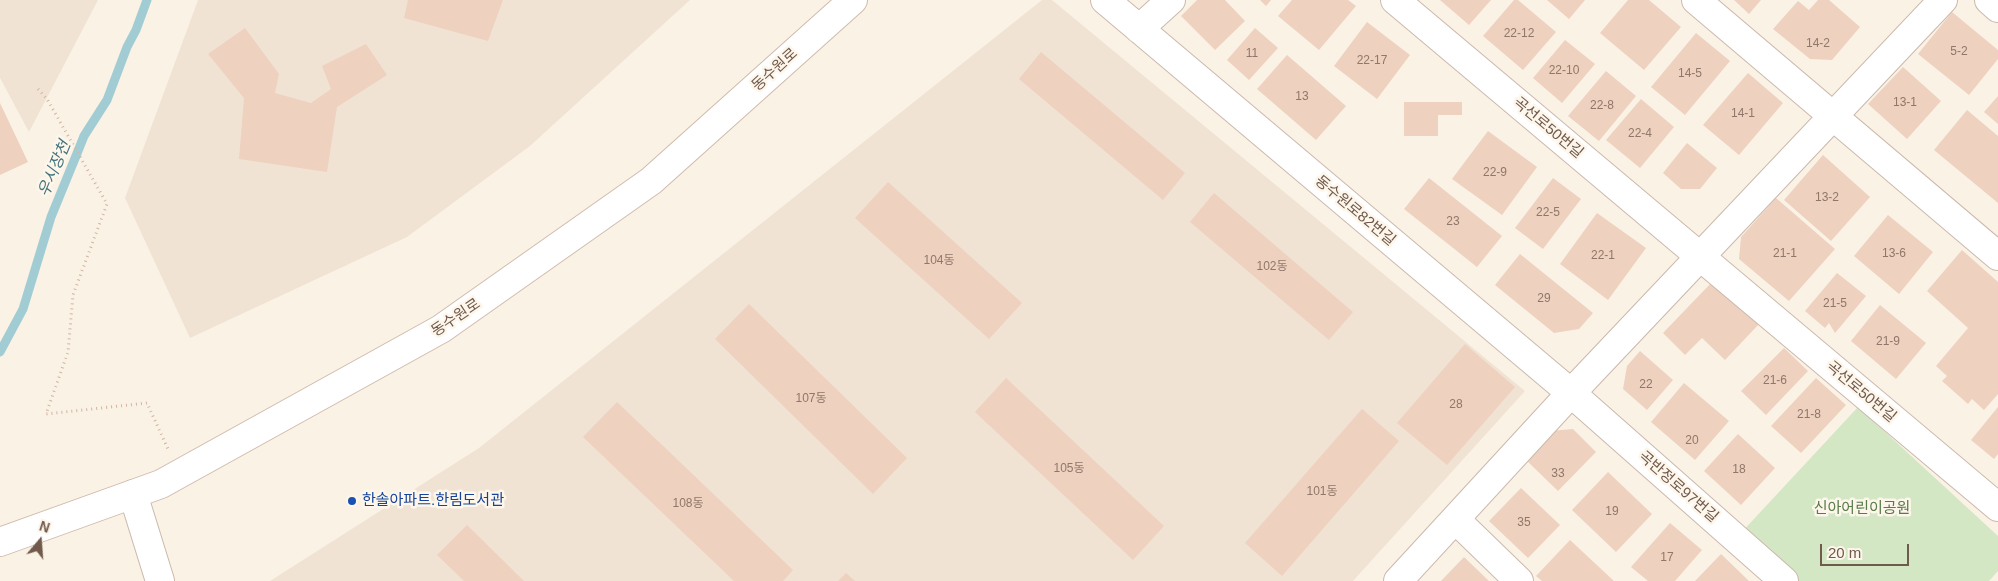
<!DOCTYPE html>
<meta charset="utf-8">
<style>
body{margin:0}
#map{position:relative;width:1998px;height:581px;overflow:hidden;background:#faf2e5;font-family:Helvetica,sans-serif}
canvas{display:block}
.north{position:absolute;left:15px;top:516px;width:50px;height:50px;-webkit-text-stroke:4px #fdf6eb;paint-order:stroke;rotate:18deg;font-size:14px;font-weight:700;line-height:20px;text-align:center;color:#71594c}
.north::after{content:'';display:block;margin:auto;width:18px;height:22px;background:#71594c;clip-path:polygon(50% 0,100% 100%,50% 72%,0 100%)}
.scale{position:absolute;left:1820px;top:544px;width:89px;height:22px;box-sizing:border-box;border:2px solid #71594c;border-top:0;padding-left:6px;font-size:15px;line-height:18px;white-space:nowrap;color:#71594c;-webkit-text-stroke:4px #fdf6eb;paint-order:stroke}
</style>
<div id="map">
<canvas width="1998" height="581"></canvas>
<div class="north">N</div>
<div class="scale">20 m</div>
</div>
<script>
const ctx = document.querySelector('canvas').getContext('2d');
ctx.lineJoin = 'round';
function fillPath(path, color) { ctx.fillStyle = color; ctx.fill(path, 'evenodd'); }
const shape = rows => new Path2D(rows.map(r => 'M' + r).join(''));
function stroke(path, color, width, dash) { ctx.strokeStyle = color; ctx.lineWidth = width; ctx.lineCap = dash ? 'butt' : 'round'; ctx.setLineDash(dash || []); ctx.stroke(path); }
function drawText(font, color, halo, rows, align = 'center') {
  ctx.font = font + ' Helvetica,"Noto Sans KR",sans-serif'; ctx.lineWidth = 5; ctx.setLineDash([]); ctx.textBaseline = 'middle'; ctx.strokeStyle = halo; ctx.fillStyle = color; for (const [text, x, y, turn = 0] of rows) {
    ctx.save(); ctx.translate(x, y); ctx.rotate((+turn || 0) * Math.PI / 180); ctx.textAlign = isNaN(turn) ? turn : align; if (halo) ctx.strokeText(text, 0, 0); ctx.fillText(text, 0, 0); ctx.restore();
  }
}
fillPath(shape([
 [0,0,98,0,29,132,0,78],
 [198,0,690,0,530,146,407,237,190,338,125,198],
 [1042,0,1052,0,1525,391,1353,581,270,581,479,448]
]), '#f1e3d4');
fillPath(shape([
 [1858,407,1998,536,1998,571,1989,581,1791,581,1740,534]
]), '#d3e7c5');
stroke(shape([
 [0,352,23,309,51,217,78,151,84,136,107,100,127,47,136,30,147,0]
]), '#a2ccd3', 9);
fillPath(shape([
 [408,0,503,0,488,41,404,18],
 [1197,0,1225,0,1245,21,1215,50,1181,16],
 [1260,0,1271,0,1266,6],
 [1292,0,1348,0,1356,6,1319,50,1278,16],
 [1440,0,1491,0,1469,25],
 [1514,0,1518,0,1556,32,1523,70,1483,36],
 [1547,0,1585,0,1569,19],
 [1628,0,1649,0,1681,27,1644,70,1600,33],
 [1734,0,1761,0,1749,14],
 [1818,0,1829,0,1860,27,1832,60,1810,59,1773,29,1798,1,1809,10],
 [1952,12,1998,50,1998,59,1969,95,1918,54],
 [1367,22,1410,55,1377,99,1334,66],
 [245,28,279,74,275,93,311,103,331,89,322,66,366,44,387,75,337,107,327,172,239,159,244,98,208,54],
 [1255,28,1278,48,1249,80,1227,60],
 [1696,33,1730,61,1685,115,1651,87],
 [1565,40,1595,64,1562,103,1533,78],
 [1041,52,1185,173,1163,200,1019,79],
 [1287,55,1346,106,1316,140,1257,89],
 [1903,67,1941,101,1907,139,1868,104],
 [1606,71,1636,96,1599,141,1568,116],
 [1748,73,1783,103,1739,155,1703,125],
 [1998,96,1998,124,1984,112],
 [1641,99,1674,127,1640,168,1606,140],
 [1404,102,1462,102,1462,115,1438,115,1438,136,1404,136],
 [0,103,28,162,0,175],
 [1967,110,1998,136,1998,203,1934,150],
 [1488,131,1537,167,1502,215,1452,179],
 [1687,143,1717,168,1700,189,1681,189,1663,173],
 [1823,155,1870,197,1831,241,1784,200],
 [1429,178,1502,236,1477,267,1404,209],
 [1553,178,1581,199,1543,249,1515,228],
 [888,182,1022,303,989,339,855,218],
 [1214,193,1353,312,1329,340,1190,222],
 [1776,198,1835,249,1789,301,1739,259,1741,237],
 [1597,213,1646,248,1608,300,1560,264],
 [1888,215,1933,252,1899,294,1854,256],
 [1962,250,1998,282,1998,394,1984,410,1972,399,1968,404,1942,381,1947,376,1936,366,1968,328,1927,291],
 [1520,254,1593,313,1579,329,1554,333,1495,285],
 [1837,273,1866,296,1835,333,1829,323,1825,328,1805,311],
 [1714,280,1759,324,1725,360,1702,338,1685,355,1663,333],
 [749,304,907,458,873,494,715,339],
 [1880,305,1926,343,1896,379,1851,341],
 [1465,344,1515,387,1447,465,1397,423],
 [1784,348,1808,371,1766,415,1741,391],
 [1640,351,1673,380,1647,410,1623,389,1627,366],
 [1006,378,1164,526,1133,560,975,412],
 [1816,378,1846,405,1801,453,1771,426],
 [1684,383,1729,421,1695,460,1651,422],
 [617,402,793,570,783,581,734,581,583,437],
 [1998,407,1998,454,1994,459,1971,440],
 [1362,409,1399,441,1282,576,1245,543],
 [1573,429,1596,452,1558,491,1524,458,1550,431],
 [1738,434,1775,468,1741,505,1704,471],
 [1608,472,1652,514,1616,552,1572,510],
 [1521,488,1560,525,1528,558,1489,521],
 [1670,523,1702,550,1675,581,1648,581,1631,567],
 [467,525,524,581,464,581,437,555],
 [1570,540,1614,581,1542,581,1536,576],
 [1721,554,1749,581,1695,581],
 [1464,557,1489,581,1441,581],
 [846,573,855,581,838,581]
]), '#eed1bf');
const street = shape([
 [1105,0,1571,393,1784,581],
 [1395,0,1998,507],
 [1696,0,1998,256],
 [1989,0,1998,8],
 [1139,29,1171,0],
 [133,494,160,581],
 [1455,519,1519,581],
 [1398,581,1571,393,1943,0]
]);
const secondary = shape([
 [0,542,161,484,441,329,651,181,853,0]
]);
stroke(street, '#cbb9ac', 30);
stroke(secondary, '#d0bbad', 30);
stroke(shape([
 [38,89,47,99,107,204,73,295,68,352,46,414,147,403,168,449]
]), '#d2b4a2', 3, [1, 4]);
stroke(street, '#fff', 28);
stroke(secondary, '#fff', 28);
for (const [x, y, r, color] of [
 [352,501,5,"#1a4fb4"]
]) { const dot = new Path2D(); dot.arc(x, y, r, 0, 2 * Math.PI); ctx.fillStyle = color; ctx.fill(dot); stroke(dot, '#fdf6eb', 2); }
drawText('12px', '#907769', null, [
 ["22-12",1519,34],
 ["14-2",1818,44],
 ["5-2",1959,52],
 ["11",1252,54],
 ["22-17",1372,61],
 ["22-10",1564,71],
 ["14-5",1690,74],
 ["13",1302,97],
 ["13-1",1905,103],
 ["22-8",1602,106],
 ["14-1",1743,114],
 ["22-4",1640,134],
 ["22-9",1495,173],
 ["13-2",1827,198],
 ["22-5",1548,213],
 ["23",1453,222],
 ["21-1",1785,254],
 ["13-6",1894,254],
 ["22-1",1603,256],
 ["104동",939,261],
 ["102동",1272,267],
 ["29",1544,299],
 ["21-5",1835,304],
 ["21-9",1888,342],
 ["21-6",1775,381],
 ["22",1646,385],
 ["107동",811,399],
 ["28",1456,405],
 ["21-8",1809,415],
 ["20",1692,441],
 ["105동",1069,469],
 ["18",1739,470],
 ["33",1558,474],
 ["101동",1322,492],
 ["108동",688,504],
 ["19",1612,512],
 ["35",1524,523],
 ["17",1667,558]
]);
drawText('15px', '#71594c', '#fdf6eb', [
 ["동수원로",775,70,-42],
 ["곡선로50번길",1548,128,40],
 ["동수원로82번길",1355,211,40],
 ["동수원로",456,318,-34],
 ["곡선로50번길",1861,392,40],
 ["곡반정로97번길",1678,487,41]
]);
drawText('15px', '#164399', '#fdf6eb', [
 ["한솔아파트.한림도서관",362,501]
], 'left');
drawText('15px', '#587b48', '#fdf6eb', [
 ["신아어린이공원",1862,509]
]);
drawText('italic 16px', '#44737c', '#fdf6eb', [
 ["우시장천",55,169,-67]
]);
</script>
